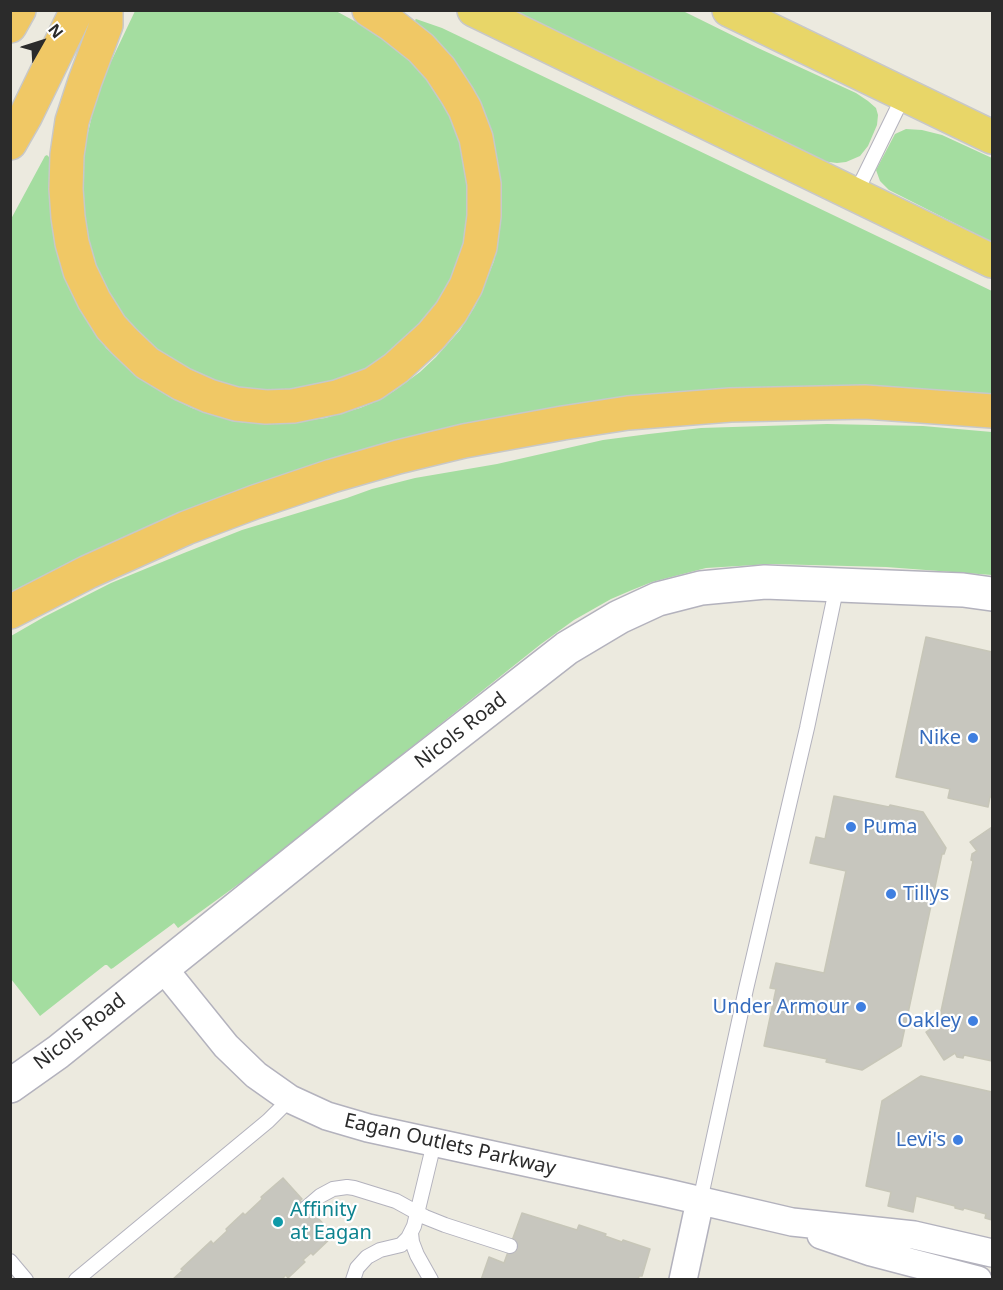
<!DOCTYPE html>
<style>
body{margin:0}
#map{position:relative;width:1003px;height:1290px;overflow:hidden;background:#eceadf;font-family:"Noto Sans",sans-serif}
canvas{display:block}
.frame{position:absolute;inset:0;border:12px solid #2b2b2b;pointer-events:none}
.north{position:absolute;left:12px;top:12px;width:60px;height:60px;-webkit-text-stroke:4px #fff;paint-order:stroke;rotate:51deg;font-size:16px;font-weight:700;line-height:24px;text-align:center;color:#2b2b2b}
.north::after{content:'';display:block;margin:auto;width:21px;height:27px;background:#2b2b2b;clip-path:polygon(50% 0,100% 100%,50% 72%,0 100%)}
</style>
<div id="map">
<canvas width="1003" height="1290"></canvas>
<div class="frame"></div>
<div class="north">N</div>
</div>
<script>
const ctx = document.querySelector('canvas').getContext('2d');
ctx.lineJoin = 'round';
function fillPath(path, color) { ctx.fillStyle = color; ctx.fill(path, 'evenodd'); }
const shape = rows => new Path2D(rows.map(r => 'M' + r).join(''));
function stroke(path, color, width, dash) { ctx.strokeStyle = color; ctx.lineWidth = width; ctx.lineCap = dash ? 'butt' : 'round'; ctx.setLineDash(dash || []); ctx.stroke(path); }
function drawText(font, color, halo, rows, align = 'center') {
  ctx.font = font + ' "Noto Sans",sans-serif'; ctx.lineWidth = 4.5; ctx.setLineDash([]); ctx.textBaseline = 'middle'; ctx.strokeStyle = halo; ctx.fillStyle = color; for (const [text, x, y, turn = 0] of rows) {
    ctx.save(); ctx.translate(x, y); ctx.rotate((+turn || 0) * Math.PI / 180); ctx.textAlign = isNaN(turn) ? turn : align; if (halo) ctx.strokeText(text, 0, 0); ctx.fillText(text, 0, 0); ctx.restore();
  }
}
fillPath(shape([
 [135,11,336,11,369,29,392,44,413,61,423,73,445,103,457,130,467,170,469,211,463,247,454,273,434,310,412,334,372,367,332,383,278,392,238,388,205,379,161,355,133,329,109,297,90,254,84,221,82,186,82,169,84,150,93,111,107,70],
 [516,11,683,11,758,48,856,93,868,101,876,108,878,115,877,125,868,146,860,156,846,162,837,163,821,161],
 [416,19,442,28,992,291,992,398,586,407,11,596,11,219,45,156,47,155,49,157,50,181,77,303,90,325,106,348,139,378,168,396,192,408,206,413,240,422,267,424,297,422,325,418,360,408,372,403,394,391,420,372,436,357,460,330,475,306,486,281,494,261,499,233,502,208,500,180,495,150,486,119,476,96,459,67,444,49,416,22,415,20],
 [906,129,922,130,942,135,992,158,992,242,889,190,880,181,876,170,895,134],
 [827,424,923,426,992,432,992,575,886,567,771,564,706,568,652,582,632,590,611,599,574,620,541,644,247,878,178,928,174,923,113,968,111,969,107,965,105,965,40,1016,11,979,11,636,44,617,111,583,184,553,242,530,347,498,372,489,415,478,497,464,603,440,649,434,701,428]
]), '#a4dda0');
const building = shape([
 [926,637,992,652,992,797,990,797,988,807,948,798,950,789,896,777,926,637],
 [834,796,889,807,890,805,923,812,946,848,944,854,942,854,901,1046,862,1070,826,1062,827,1059,764,1046,776,989,770,988,776,963,824,973,846,871,810,863,816,837,825,839,834,796],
 [992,827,992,1061,964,1055,963,1058,957,1057,955,1053,944,1060,926,1032,938,1024,934,1019,935,1015,940,1016,973,861,971,860,972,854,977,851,970,842,992,827],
 [921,1076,992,1092,992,1220,985,1218,986,1214,964,1208,963,1210,955,1208,955,1206,916,1196,913,1212,888,1206,891,1192,866,1186,882,1101,921,1076],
 [283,1178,302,1199,300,1201,313,1216,314,1214,334,1235,313,1255,311,1253,303,1260,305,1262,288,1278,286,1275,281,1280,172,1280,183,1270,181,1269,211,1241,213,1244,227,1231,226,1229,243,1213,245,1215,262,1199,261,1197,283,1178],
 [522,1213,577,1230,579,1225,606,1234,605,1236,622,1242,623,1240,650,1249,642,1276,639,1276,638,1280,481,1280,489,1257,504,1263,522,1213]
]);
fillPath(building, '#c7c6be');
stroke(building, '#c7c6b8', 1.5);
const service = shape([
 [855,195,904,95],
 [700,1201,746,989,807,728,837,585],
 [306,1208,320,1196,333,1189,347,1187,354,1188,396,1201,425,1217,445,1225,510,1246],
 [411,1233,412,1242,417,1255,431,1280],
 [10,1261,26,1280],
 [76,1280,268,1121,290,1099],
 [353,1280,357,1268,367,1257,380,1250,401,1245,408,1238,414,1226,434,1143]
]);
const minor = shape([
 [163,968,226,1046,256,1075,290,1099,327,1116,368,1128,663,1192,792,1222,914,1235,992,1253],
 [821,1235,871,1252,978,1280],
 [683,1280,700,1201]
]);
const tertiary = shape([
 [10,1086,58,1052,367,804,567,648,619,617,658,599,701,588,765,582,963,590,992,594]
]);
const trunk = shape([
 [474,10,992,261],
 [729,10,992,137]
]);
const motorway = shape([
 [106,10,106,25,85,81,72,121,67,155,66,189,68,217,72,243,80,271,94,300,111,327,124,341,147,363,182,384,209,396,236,404,266,407,293,406,337,397,373,384,396,368,431,336,451,312,466,286,480,247,484,216,484,184,476,138,465,109,457,95,440,69,421,48,392,25,369,10],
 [10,26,19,10],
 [10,143,26,115,77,10],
 [10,612,88,572,186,528,255,502,332,476,398,457,464,441,563,423,628,413,730,405,865,402,992,411]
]);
stroke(service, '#b3b2bd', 16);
stroke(minor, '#b3b2bd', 30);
stroke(tertiary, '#b3b2bd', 36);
stroke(trunk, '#c8c8c8', 36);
stroke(motorway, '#c8c8c8', 36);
stroke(service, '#fff', 14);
stroke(minor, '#fff', 27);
stroke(tertiary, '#fff', 33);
stroke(trunk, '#e8d668', 33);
stroke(motorway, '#f0c865', 33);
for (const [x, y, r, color] of [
 [973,738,6,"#3f7fe0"],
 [851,827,6,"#3f7fe0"],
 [891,894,6,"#3f7fe0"],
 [861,1007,6,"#3f7fe0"],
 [973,1021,6,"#3f7fe0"],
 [958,1140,6,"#3f7fe0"],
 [278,1222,6,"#0f9aa8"]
]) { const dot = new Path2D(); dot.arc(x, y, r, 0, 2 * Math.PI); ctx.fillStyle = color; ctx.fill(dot); stroke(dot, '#fff', 2); }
drawText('20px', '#2b2b2b', '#fff', [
 ["Nicols Road",461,731,-38],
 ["Nicols Road",80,1032,-38],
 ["Eagan Outlets Parkway",450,1145,13]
]);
drawText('20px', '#366cbe', '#fff', [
 ["Nike",961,738],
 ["Puma",863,827,"left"],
 ["Tillys",903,894,"left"],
 ["Under Armour",849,1007],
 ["Oakley",961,1021],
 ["Levi's",946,1140]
], 'right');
drawText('20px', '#0d838f', '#fff', [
 ["Affinity",290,1210],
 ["at Eagan",290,1233]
], 'left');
</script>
